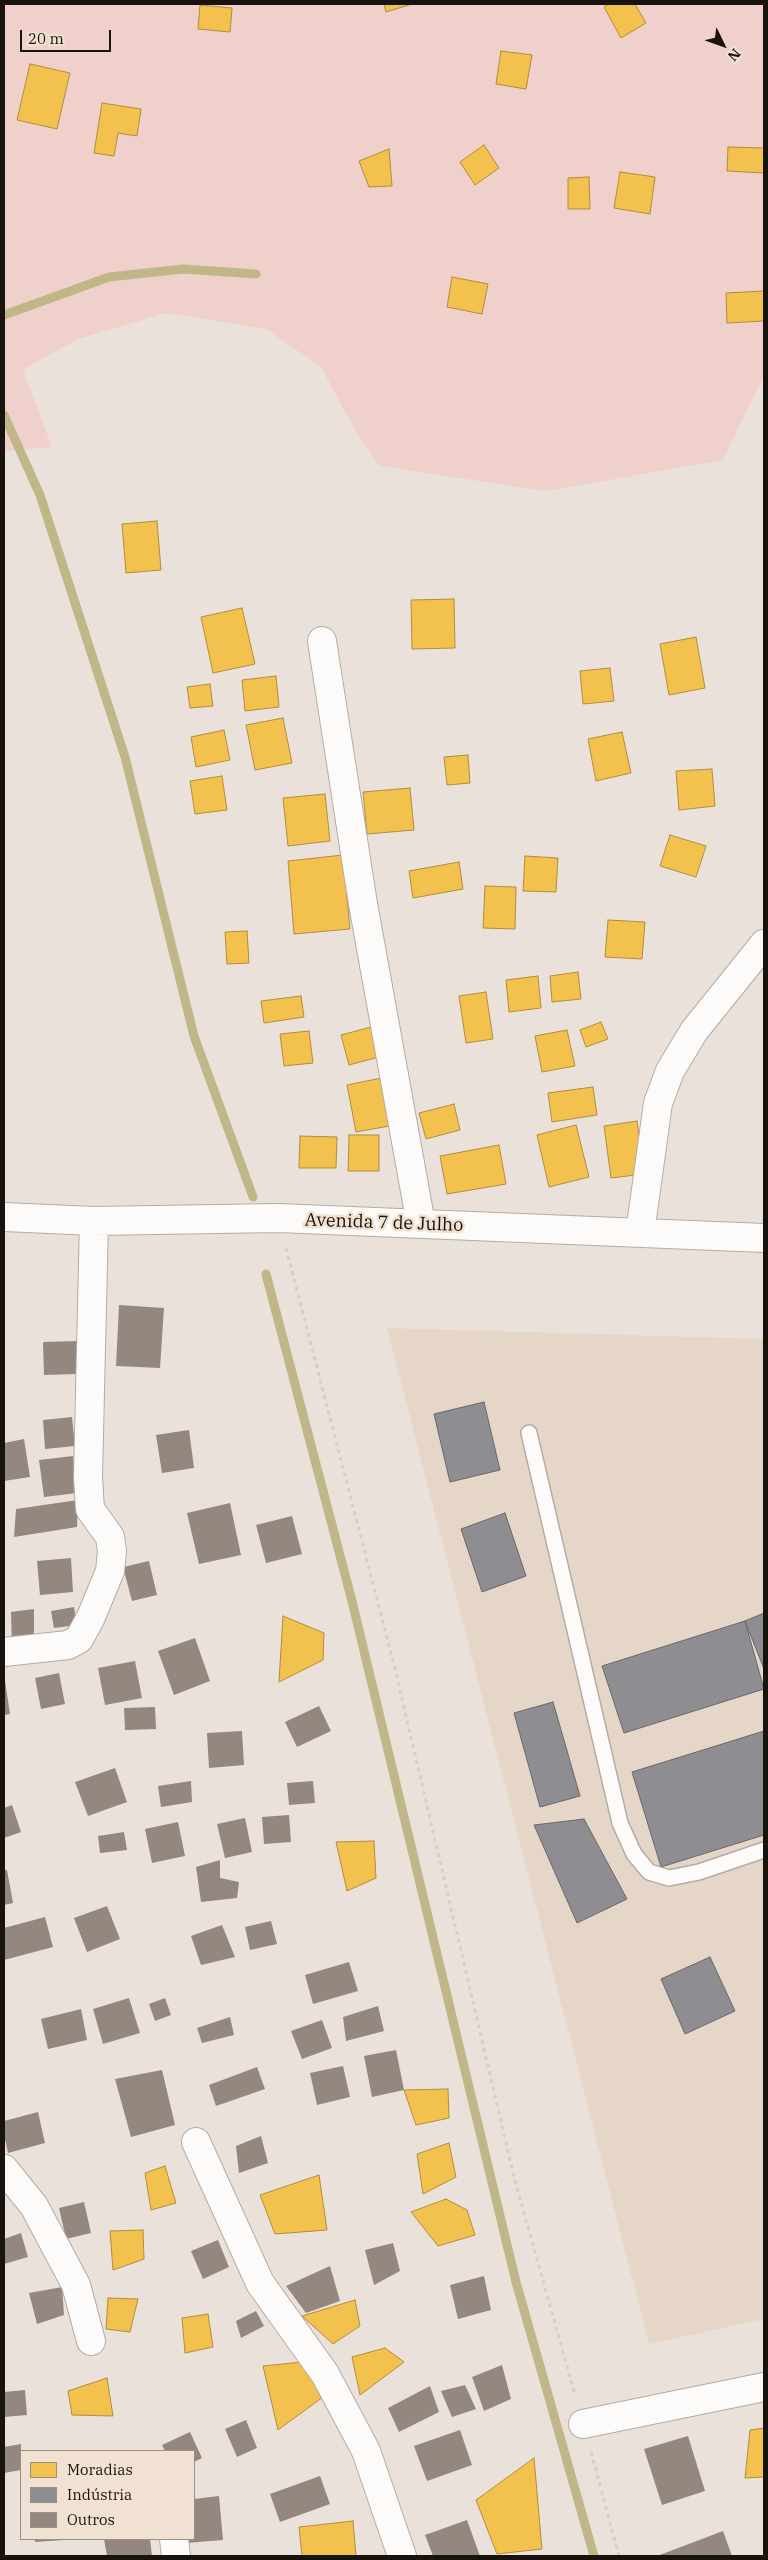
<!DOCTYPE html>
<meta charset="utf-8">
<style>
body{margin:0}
#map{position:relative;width:768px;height:2560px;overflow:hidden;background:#eae2da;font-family:"IBM Plex Serif",serif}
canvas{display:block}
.frame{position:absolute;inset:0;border:5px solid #19130e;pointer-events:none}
.legend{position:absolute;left:20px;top:2450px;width:175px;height:90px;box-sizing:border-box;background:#f1e1d3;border:1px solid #9b8f84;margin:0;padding:6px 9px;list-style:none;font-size:15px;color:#19130e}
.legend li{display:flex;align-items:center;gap:10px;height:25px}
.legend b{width:25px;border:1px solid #9b8f84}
.north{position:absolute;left:698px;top:20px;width:50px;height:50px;-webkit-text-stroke:4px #f1e1d3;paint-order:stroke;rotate:132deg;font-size:14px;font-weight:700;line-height:20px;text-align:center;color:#19130e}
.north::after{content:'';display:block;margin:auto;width:18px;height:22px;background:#19130e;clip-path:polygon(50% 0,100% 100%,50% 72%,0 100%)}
.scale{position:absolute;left:20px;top:30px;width:91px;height:22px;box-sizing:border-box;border:2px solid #19130e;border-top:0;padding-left:6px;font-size:15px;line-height:18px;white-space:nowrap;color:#19130e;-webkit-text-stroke:4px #f1e1d3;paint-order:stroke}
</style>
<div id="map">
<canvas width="768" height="2560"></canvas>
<div class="frame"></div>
<ul class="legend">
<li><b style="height:14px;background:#f2c14e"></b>Moradias</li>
<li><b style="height:14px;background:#8d8d92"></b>Indústria</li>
<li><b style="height:14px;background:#94877f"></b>Outros</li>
</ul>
<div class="north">N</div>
<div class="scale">20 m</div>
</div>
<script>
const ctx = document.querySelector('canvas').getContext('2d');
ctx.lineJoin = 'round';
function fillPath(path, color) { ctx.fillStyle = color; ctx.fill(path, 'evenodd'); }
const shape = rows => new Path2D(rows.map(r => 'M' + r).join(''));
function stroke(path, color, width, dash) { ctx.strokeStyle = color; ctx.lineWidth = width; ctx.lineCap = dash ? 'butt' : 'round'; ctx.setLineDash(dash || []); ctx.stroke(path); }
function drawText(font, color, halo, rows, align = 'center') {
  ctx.font = font + ' "IBM Plex Serif",serif'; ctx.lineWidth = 5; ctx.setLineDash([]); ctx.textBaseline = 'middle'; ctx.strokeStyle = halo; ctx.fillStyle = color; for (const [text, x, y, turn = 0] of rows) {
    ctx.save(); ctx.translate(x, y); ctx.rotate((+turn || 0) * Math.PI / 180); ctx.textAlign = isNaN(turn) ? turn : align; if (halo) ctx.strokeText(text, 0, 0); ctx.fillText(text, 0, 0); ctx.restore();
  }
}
fillPath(shape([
 [387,1328,764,1339,764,2319,649,2344]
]), '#e6d6c8');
fillPath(shape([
 [4,4,764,4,764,376,723,460,546,491,379,466,353,427,321,367,266,329,166,313,78,339,23,370,52,447,4,451]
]), '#f0d0ca');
const homes = shape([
 [384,4,412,4,386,12,384,4],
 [609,4,635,4,646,23,621,38,604,7,609,4],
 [200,5,232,8,230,32,198,29,200,5],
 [501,51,532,55,526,89,496,84,501,51],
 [30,64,70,73,57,129,17,120,30,64],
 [102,103,141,109,137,136,118,133,114,156,94,153,102,103],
 [484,145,499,168,475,185,460,162,484,145],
 [728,147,764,148,764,173,727,171,728,147],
 [389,149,392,186,369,187,359,161,389,149],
 [620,172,655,177,650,214,614,208,620,172],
 [589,177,590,209,568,209,568,178,589,177],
 [452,277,488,284,482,314,447,307,452,277],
 [764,291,764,321,727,323,726,293,764,291],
 [157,521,161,570,126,573,122,524,157,521],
 [454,599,455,648,412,649,411,600,454,599],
 [242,608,255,664,213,673,201,617,242,608],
 [696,637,705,688,669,695,660,644,696,637],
 [610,668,614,701,583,704,580,671,610,668],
 [276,676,279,707,245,711,242,680,276,676],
 [210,684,213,706,190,708,187,687,210,684],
 [283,718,292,763,255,770,246,725,283,718],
 [224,730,230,760,196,767,191,737,224,730],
 [622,732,631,773,596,781,588,739,622,732],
 [468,755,470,783,447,785,444,757,468,755],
 [712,769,715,806,679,810,676,771,712,769],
 [222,776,227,810,195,814,190,781,222,776],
 [410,788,414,830,367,834,363,792,410,788],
 [325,794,330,841,288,846,283,798,325,794],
 [670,835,706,846,696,877,660,866,670,835],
 [343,855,350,929,294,934,288,861,343,855],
 [525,856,558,858,556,892,523,891,525,856],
 [459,862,463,889,413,898,409,871,459,862],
 [485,886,516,887,515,929,483,928,485,886],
 [608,920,645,922,642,959,605,957,608,920],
 [247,931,249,963,227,964,225,932,247,931],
 [578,972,581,999,552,1002,550,976,578,972],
 [538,976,541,1008,509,1012,506,980,538,976],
 [486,992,493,1039,466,1043,459,996,486,992],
 [301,996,304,1017,264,1023,261,1001,301,996],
 [601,1022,608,1039,586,1047,580,1030,601,1022],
 [371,1027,379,1057,349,1065,341,1035,371,1027],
 [567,1030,575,1066,542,1072,535,1036,567,1030],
 [309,1031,313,1063,284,1066,280,1034,309,1031],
 [386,1077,395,1125,356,1132,347,1085,386,1077],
 [593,1087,597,1115,552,1122,548,1093,593,1087],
 [454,1104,460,1130,426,1139,419,1113,454,1104],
 [637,1121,644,1174,611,1178,604,1126,637,1121],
 [576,1125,589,1177,549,1187,537,1135,576,1125],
 [349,1135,379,1135,379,1171,348,1171,349,1135],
 [300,1136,337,1137,336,1168,299,1168,300,1136],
 [499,1145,506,1184,447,1194,440,1156,499,1145],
 [283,1616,324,1633,323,1660,279,1682,283,1616],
 [374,1841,376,1878,347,1891,336,1842,374,1841],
 [448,2089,449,2118,416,2125,404,2090,448,2089],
 [449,2143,456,2177,423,2194,417,2154,449,2143],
 [165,2166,176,2203,151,2210,145,2173,165,2166],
 [319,2175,327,2230,275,2234,260,2195,319,2175],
 [446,2199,467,2210,475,2235,438,2246,411,2212,446,2199],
 [143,2230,144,2259,113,2270,110,2231,143,2230],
 [108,2298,138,2299,130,2332,106,2329,108,2298],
 [355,2300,360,2326,333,2344,302,2316,355,2300],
 [208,2314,213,2347,185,2353,182,2318,208,2314],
 [385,2348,404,2362,360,2395,352,2357,385,2348],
 [302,2362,323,2397,278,2430,263,2366,302,2362],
 [107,2378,113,2416,72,2415,68,2391,107,2378],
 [764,2428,764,2477,745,2478,750,2430,764,2428],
 [534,2458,542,2549,497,2554,476,2500,534,2458],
 [353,2521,356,2556,302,2556,299,2527,353,2521]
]);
fillPath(homes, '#f2c14e');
stroke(homes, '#b18d3b', 1);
const industry = shape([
 [484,1402,500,1470,450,1482,434,1414,484,1402],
 [505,1513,526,1576,482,1592,461,1529,505,1513],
 [764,1613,764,1669,745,1621,764,1613],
 [745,1621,764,1689,624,1733,602,1666,745,1621],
 [553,1702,580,1796,540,1807,514,1713,553,1702],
 [764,1731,764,1835,661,1867,632,1772,764,1731],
 [584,1819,627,1899,577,1923,534,1825,584,1819],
 [710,1957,735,2011,685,2034,661,1979,710,1957]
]);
fillPath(industry, '#8d8d92');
stroke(industry, '#6a686a', 1);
stroke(shape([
 [4,315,109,277,183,269,256,274],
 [4,415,40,495,125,757,194,1036,253,1197],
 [266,1274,352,1601,516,2282,594,2556]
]), '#c0b789', 9);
fillPath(shape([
 [119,1305,164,1308,160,1368,116,1366],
 [77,1341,78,1374,44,1375,43,1342],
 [72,1417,75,1446,45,1449,43,1420],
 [189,1430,194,1468,162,1473,156,1435],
 [24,1439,30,1477,4,1481,4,1443],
 [73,1456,77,1493,44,1497,39,1460],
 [78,1500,77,1527,14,1537,16,1509],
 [230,1503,241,1555,199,1564,187,1513],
 [292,1516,302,1554,266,1563,256,1525],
 [71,1558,73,1592,40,1595,37,1561],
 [149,1561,157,1595,132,1601,123,1567],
 [74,1607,77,1625,54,1628,51,1611],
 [34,1609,34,1644,12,1647,11,1612],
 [195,1638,210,1681,174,1695,158,1651],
 [135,1661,142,1698,105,1705,98,1668],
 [59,1673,65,1704,41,1709,35,1678],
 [5,1681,10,1714,4,1715,4,1682],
 [319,1706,331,1731,297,1747,285,1722],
 [155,1707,156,1729,125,1730,124,1708],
 [242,1731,244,1765,209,1768,207,1733],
 [115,1768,127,1802,88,1816,75,1782],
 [191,1781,192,1802,161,1807,158,1786],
 [313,1781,315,1803,289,1805,287,1783],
 [12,1805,21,1832,4,1838,4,1808],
 [289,1815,291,1842,264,1844,262,1817],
 [245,1818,252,1852,225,1858,217,1824],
 [178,1822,185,1856,152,1863,145,1829],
 [124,1832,127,1850,100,1853,98,1836],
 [220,1860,220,1878,239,1882,237,1898,201,1902,196,1867],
 [4,1870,7,1870,13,1903,4,1905],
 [107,1906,120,1939,87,1952,74,1918],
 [45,1917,53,1947,4,1960,4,1928],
 [271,1921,277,1944,250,1950,245,1927],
 [222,1925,235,1957,201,1965,191,1936],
 [349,1962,358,1991,313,2004,305,1975],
 [129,1998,140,2033,103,2044,93,2009],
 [165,1998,171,2015,155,2021,149,2004],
 [378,2006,384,2031,346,2041,343,2017],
 [81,2009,87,2040,48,2049,41,2019],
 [230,2017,234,2035,202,2043,197,2028],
 [322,2020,332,2048,302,2059,291,2031],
 [396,2050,404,2090,372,2097,364,2056],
 [343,2066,350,2097,317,2105,310,2073],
 [257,2067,265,2089,216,2106,209,2085],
 [162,2070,175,2125,131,2137,115,2079],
 [38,2112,45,2143,8,2153,4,2135,4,2121],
 [261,2136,268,2163,239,2173,236,2146],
 [84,2202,91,2233,66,2239,59,2208],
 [21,2233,28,2257,4,2264,4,2239],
 [218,2240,229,2267,203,2279,191,2251],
 [393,2243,400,2271,374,2285,365,2250],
 [330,2266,340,2301,306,2313,286,2286],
 [484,2276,491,2310,458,2319,450,2285],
 [62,2287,64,2315,37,2324,29,2293],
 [256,2311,264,2326,241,2338,236,2321],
 [502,2365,511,2399,484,2411,472,2377],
 [465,2385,476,2409,452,2417,441,2391],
 [430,2386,439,2412,399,2432,388,2408],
 [25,2390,27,2415,4,2417,4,2392],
 [246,2420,257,2448,237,2457,225,2429],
 [460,2430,472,2465,427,2481,414,2446],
 [190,2432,202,2458,194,2462,194,2451,165,2451,162,2445],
 [688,2436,705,2491,662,2505,644,2449],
 [21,2444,21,2470,4,2473,4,2447],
 [320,2476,330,2504,280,2522,270,2494],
 [219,2496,223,2540,186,2543,186,2539,194,2539,194,2499],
 [467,2520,480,2556,433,2556,425,2535],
 [723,2531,732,2556,657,2556],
 [35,2539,64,2539,64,2540,35,2542],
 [104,2539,150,2539,152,2556,107,2556]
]), '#94877f');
const lane = shape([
 [529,1433,620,1823,634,1854,649,1872,669,1878,699,1872,764,1850]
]);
const street = shape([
 [322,641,363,904,421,1224],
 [4,1217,94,1221,278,1218,764,1238],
 [640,1233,658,1103,670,1071,694,1031,764,944],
 [4,1652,68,1645,79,1639,91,1617,110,1571,112,1551,110,1537,90,1509,88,1477,94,1221],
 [196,2142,260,2283,325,2374,366,2451,402,2556],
 [4,2169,34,2206,76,2285,91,2341],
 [583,2424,764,2387],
 [174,2539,176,2556]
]);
stroke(lane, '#b2aca6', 18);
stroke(street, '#b2aca6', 30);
stroke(shape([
 [286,1248,395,1669,514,2177,575,2395],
 [591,2452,619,2556]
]), '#d2d0ce', 3, [4, 4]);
stroke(lane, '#fcfbf9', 15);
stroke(street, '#fcfbf9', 28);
drawText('18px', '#19130e', '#f1e1d3', [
 ["Avenida 7 de Julho",384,1223,2]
]);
</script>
